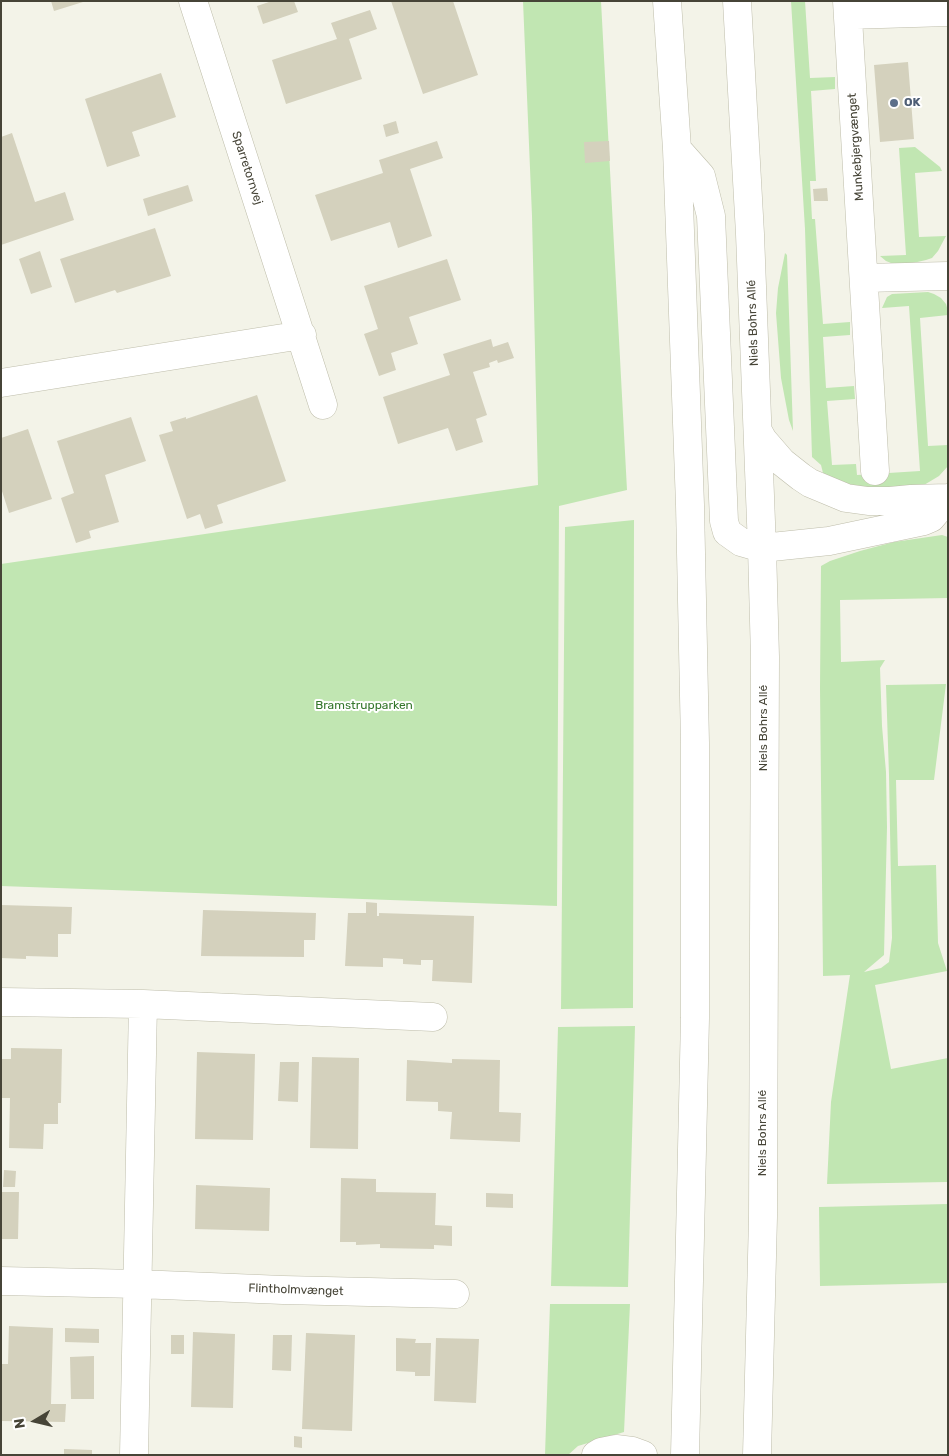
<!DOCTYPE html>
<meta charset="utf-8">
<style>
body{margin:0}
#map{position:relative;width:949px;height:1456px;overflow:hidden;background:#f3f3e8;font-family:Rubik,sans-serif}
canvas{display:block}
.frame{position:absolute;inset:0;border:2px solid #464437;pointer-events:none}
.north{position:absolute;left:10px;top:1396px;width:50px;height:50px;-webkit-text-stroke:4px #fff;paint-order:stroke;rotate:261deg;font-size:14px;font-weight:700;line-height:20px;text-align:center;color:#464437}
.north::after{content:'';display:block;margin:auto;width:18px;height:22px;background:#464437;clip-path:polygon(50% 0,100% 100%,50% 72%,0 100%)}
</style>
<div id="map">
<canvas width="949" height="1456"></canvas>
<div class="frame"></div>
<div class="north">N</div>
</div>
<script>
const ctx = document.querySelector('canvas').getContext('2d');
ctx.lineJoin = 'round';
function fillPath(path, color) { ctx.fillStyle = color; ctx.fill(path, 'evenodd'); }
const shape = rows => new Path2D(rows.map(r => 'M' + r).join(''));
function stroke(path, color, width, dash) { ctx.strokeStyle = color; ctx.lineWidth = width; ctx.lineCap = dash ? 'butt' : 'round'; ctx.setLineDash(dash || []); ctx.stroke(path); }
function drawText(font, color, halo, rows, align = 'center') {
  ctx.font = font + ' Rubik,sans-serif'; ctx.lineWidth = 4; ctx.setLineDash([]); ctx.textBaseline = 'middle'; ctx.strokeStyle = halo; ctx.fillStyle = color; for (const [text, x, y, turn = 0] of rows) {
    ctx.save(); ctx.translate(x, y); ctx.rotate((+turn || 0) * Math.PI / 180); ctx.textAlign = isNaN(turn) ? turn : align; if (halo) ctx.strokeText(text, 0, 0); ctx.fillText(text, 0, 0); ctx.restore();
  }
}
fillPath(shape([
 [523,1,601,1,627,490,559,506,557,906,1,886,1,564,538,485,532,216],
 [791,1,805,1,810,78,835,77,835,89,811,91,816,181,810,181,812,219,815,219,823,324,850,322,850,335,823,337,826,388,854,386,855,399,827,401,832,465,856,464,857,475,920,471,909,306,882,308,887,297,892,294,928,292,934,294,941,298,946,304,948,311,948,315,920,318,928,446,948,445,948,466,939,476,924,485,889,489,855,487,835,481,823,473,821,465,812,457,805,229],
 [915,147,940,167,942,171,915,173,919,237,946,236,938,251,932,258,926,260,913,263,891,263,886,261,880,256,906,255,899,148],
 [785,253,787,255,793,431,789,420,781,378,776,313,778,288],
 [634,520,633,1008,561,1009,565,527],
 [942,535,948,537,948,598,840,600,841,662,885,660,880,668,882,726,886,772,887,827,884,955,864,972,881,968,889,962,892,938,889,775,886,685,946,684,934,780,896,780,898,866,936,865,938,943,947,971,875,985,891,1069,948,1058,948,1182,827,1184,831,1102,850,975,823,976,820,688,821,566,830,561,860,551,894,542],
 [635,1026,628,1287,551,1286,558,1027],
 [948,1204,948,1283,820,1286,819,1207],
 [550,1304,630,1304,624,1432,578,1446,568,1455,545,1455]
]), '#c1e6b2');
fillPath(shape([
 [51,1,82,1,83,2,54,11],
 [272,1,294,1,298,12,263,24,257,6],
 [391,1,453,1,478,75,423,94],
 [370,10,377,29,349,39,362,79,286,104,272,60,337,39,331,23],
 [908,62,914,139,880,142,874,65],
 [161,73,176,117,132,132,140,156,107,167,85,99],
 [396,121,399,133,386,137,383,125],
 [12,133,35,202,65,192,74,220,1,245,1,137],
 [437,141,443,158,410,169,432,236,398,248,390,222,331,241,315,195,383,173,379,160],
 [609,141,610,161,585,163,584,142],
 [188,185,193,201,148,216,143,199],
 [827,188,828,201,814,201,813,189],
 [155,228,171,276,117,293,115,290,75,303,60,259],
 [40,251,52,287,31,294,19,259],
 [447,259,461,300,409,317,418,344,391,353,396,370,379,376,364,334,378,329,364,286],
 [491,339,493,347,508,342,514,358,498,363,497,360,489,363,490,367,473,372,487,415,476,419,483,442,456,451,448,428,398,444,383,397,450,375,443,354],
 [257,395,286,481,217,505,223,523,205,529,200,514,187,519,159,435,173,431,170,422,186,417,186,419],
 [131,417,146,461,105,475,119,522,89,531,91,538,76,543,61,498,74,493,57,441],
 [28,429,52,499,9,513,1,488,1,438],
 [366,902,377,903,377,916,379,916,379,913,474,916,472,983,432,981,433,960,421,960,421,965,403,964,403,959,383,958,383,967,345,966,348,913,366,913],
 [1,905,72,907,71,934,58,934,58,957,26,956,26,959,1,958],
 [203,910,316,913,315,940,304,940,304,957,201,956],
 [11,1048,62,1049,61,1103,58,1103,58,1124,44,1124,43,1149,9,1148,10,1098,1,1098,1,1059,11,1059],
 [197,1052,255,1054,253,1140,195,1139],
 [312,1057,359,1058,358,1149,310,1148],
 [452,1059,500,1060,499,1112,521,1113,520,1142,450,1139,452,1112,438,1111,438,1102,406,1101,407,1060,452,1063],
 [280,1062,299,1062,298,1102,278,1101],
 [4,1170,16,1171,15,1187,3,1187],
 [341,1178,376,1179,376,1192,436,1193,435,1225,452,1226,452,1246,434,1245,434,1249,380,1248,380,1244,356,1245,356,1242,340,1242],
 [196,1185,270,1188,269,1231,195,1229],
 [1,1192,19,1192,18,1239,1,1239],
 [486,1193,513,1194,513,1208,486,1207],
 [9,1326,53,1328,51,1404,66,1404,65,1422,1,1421,1,1364,8,1364],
 [65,1328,99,1329,99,1343,65,1342],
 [193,1332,235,1334,233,1408,191,1407],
 [306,1333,355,1335,352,1431,302,1429],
 [171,1335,184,1335,184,1354,171,1354],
 [273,1335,292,1335,291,1371,272,1370],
 [396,1338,416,1339,415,1343,431,1343,430,1376,415,1376,415,1372,396,1371],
 [436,1338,479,1339,476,1403,434,1401],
 [94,1356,94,1399,71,1399,70,1357],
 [294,1436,302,1437,302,1448,294,1447],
 [64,1449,92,1450,92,1455,64,1455]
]), '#d4d1bd');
const minor = shape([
 [193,1,323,405],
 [667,1,677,149,690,505,695,743,695,1018,685,1455],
 [737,1,750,234,762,548,765,657,763,1217,757,1455],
 [847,1,875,471],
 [848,15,948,12],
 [677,149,701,176,711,216,724,521,727,532,741,542,762,548,829,541,924,521,931,518,948,498],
 [864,278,948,276],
 [1,383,302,335],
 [758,431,763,440,782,462,801,477,810,483,846,498,868,501,890,501,911,499,948,498],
 [1,1002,143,1004,134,1455],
 [143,1004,433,1017],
 [1,1281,138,1284,283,1290,455,1294],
 [596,1455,601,1452,616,1449,632,1451,643,1455]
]);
stroke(minor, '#bebdaa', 29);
stroke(minor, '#fff', 28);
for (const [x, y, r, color] of [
 [894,103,5,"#5c6f8a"]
]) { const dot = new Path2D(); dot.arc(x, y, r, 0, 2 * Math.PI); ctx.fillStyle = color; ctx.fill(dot); stroke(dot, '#fff', 2); }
drawText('bold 12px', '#4e5e75', '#fff', [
 ["OK",904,103]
], 'left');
drawText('12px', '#464437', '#fff', [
 ["Munkebjergvænget",856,147,-94],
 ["Sparretornvej",247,168,72],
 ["Niels Bohrs Allé",753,323,-92],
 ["Niels Bohrs Allé",764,728,-90],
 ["Niels Bohrs Allé",763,1133,-90],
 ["Flintholmvænget",296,1290,2]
]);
drawText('12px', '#34762c', '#fff', [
 ["Bramstrupparken",364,706]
]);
</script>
